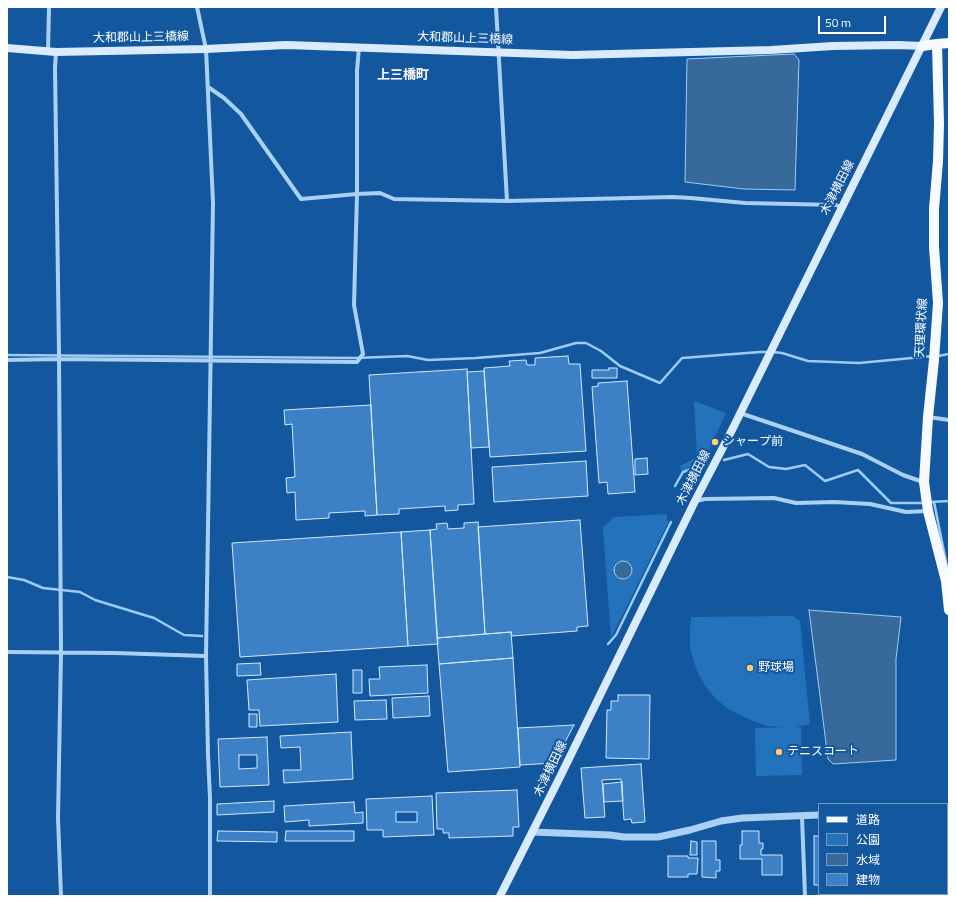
<!DOCTYPE html>
<meta charset="utf-8">
<style>
body{margin:0}
#map{position:relative;width:956px;height:903px;overflow:hidden;background:#13589e;font-family:"Titillium Web","Noto Sans JP",sans-serif}
canvas{display:block}
.frame{position:absolute;inset:0;border:8px solid #fff;pointer-events:none}
.legend{position:absolute;left:818px;top:803px;width:130px;height:92px;box-sizing:border-box;background:#13589e;border:1px solid #719bc5;margin:0;padding:5px 7px;list-style:none;font-size:12px;color:#fff}
.legend li{display:flex;align-items:center;gap:8px;height:20px}
.legend b{width:20px;border:1px solid #719bc5}
.scale{position:absolute;left:818px;top:16px;width:68px;height:18px;box-sizing:border-box;border:2px solid #fff;border-top:0;padding-left:5px;font-size:12px;line-height:14px;white-space:nowrap;color:#fff;-webkit-text-stroke:3px #13589e;paint-order:stroke}
</style>
<div id="map">
<canvas width="956" height="903"></canvas>
<div class="frame"></div>
<ul class="legend">
<li><b style="height:5px;background:#f7fbff"></b>道路</li>
<li><b style="height:11px;background:#2572bc"></b>公園</li>
<li><b style="height:11px;background:#376a9b"></b>水域</li>
<li><b style="height:11px;background:#3c81c5"></b>建物</li>
</ul>
<div class="scale">50 m</div>
</div>
<script>
const ctx = document.querySelector('canvas').getContext('2d');
ctx.lineJoin = 'round';
function fillPath(path, color) { ctx.fillStyle = color; ctx.fill(path, 'evenodd'); }
const shape = rows => new Path2D(rows.map(r => 'M' + r).join(''));
function stroke(path, color, width, dash) { ctx.strokeStyle = color; ctx.lineWidth = width; ctx.lineCap = dash ? 'butt' : 'round'; ctx.setLineDash(dash || []); ctx.stroke(path); }
function drawText(font, color, halo, rows, align = 'center') {
  ctx.font = font + ' "Titillium Web","Noto Sans JP",sans-serif'; ctx.lineWidth = 4; ctx.setLineDash([]); ctx.textBaseline = 'middle'; ctx.strokeStyle = halo; ctx.fillStyle = color; for (const [text, x, y, turn = 0] of rows) {
    ctx.save(); ctx.translate(x, y); ctx.rotate((+turn || 0) * Math.PI / 180); ctx.textAlign = isNaN(turn) ? turn : align; if (halo) ctx.strokeText(text, 0, 0); ctx.fillText(text, 0, 0); ctx.restore();
  }
}
fillPath(shape([
 [694,401,726,413,702,465,681,471,680,466,697,457],
 [667,514,667,520,669,521,611,638,603,528,614,517],
 [793,616,800,621,810,724,795,727,801,727,802,775,756,776,755,728,788,727,767,726,746,718,727,708,716,699,706,687,699,675,694,662,690,647,690,631,691,617]
]), '#2572bc');
const water = shape([
 [794,54,799,60,795,190,744,189,685,182,687,59,794,54],
 '614 570a9 9 0 1 1 18 0a9 9 0 1 1-18 0Z',
 [809,610,901,617,896,659,896,760,833,764,828,759,809,610]
]);
fillPath(water, '#376a9b');
stroke(water, '#9cccf7', 1);
stroke(shape([
 [773,352,782,353,808,361,859,363,933,356],
 [7,355,356,358,407,356,428,360,476,358,540,353,576,343,586,343,601,351,620,366,660,383,682,358,760,352,768,352],
 [938,356,949,354],
 [724,460,748,454,769,467,786,469,805,465,825,481,858,470,891,503,925,503],
 [675,486,683,472,695,468],
 [930,502,949,501],
 [934,502,947,567],
 [7,577,24,580,43,588,80,592,95,600,154,618,184,635,202,636],
 [608,644,616,635,671,522]
]), '#9cccf7', 2.5);
const building = shape([
 [568,356,569,364,580,364,586,451,490,457,484,368,510,366,509,361,526,360,527,365,535,365,535,358,568,356],
 [609,368,617,368,617,378,592,378,592,370,609,370,609,368],
 [467,369,474,504,458,505,458,510,445,511,445,506,399,509,399,514,377,515,369,375,467,369],
 [484,371,489,447,471,448,467,372,484,371],
 [627,381,635,492,608,494,607,482,599,483,592,387,598,386,598,383,627,381],
 [371,405,377,515,365,516,365,511,329,513,329,518,296,520,295,492,287,493,286,478,295,477,292,424,285,425,284,410,371,405],
 [647,458,648,474,635,475,635,459,647,458],
 [586,461,588,496,494,502,492,467,586,461],
 [580,520,588,626,577,627,577,631,512,636,511,632,485,634,478,527,580,520],
 [478,522,485,634,437,638,430,530,437,529,436,524,447,523,448,529,464,528,464,523,478,522],
 [430,530,438,644,408,646,401,532,430,530],
 [401,532,408,646,240,657,232,543,401,532],
 [511,632,513,658,439,664,437,638,511,632],
 [513,658,520,767,448,772,439,664,513,658],
 [260,663,261,675,237,676,237,664,260,663],
 [427,665,428,693,370,696,369,679,380,679,379,667,427,665],
 [353,670,362,670,362,693,353,693,353,670],
 [336,674,338,722,260,726,259,710,249,710,247,680,336,674],
 [618,695,650,695,649,759,606,758,607,710,611,710,611,701,618,701,618,695],
 [429,696,430,716,393,718,392,698,429,696],
 [386,700,387,719,355,720,354,701,386,700],
 [249,714,257,714,257,727,249,727,249,714],
 [574,725,554,763,520,765,518,728,574,725],
 [351,732,353,779,284,783,283,770,301,770,300,747,281,748,280,736,351,732],
 [267,737,269,785,220,787,218,739,267,737],
 [239,755,257,755,257,768,239,769,239,755],
 [641,764,645,822,632,823,631,819,624,820,621,779,602,780,605,817,585,818,581,768,641,764],
 [622,782,623,801,604,802,603,784,622,782],
 [517,790,519,827,513,827,513,836,449,838,449,833,443,833,443,829,437,829,436,793,517,790],
 [432,796,434,835,383,837,383,830,367,830,366,799,432,796],
 [396,812,417,812,417,822,396,822,396,812],
 [274,801,274,812,217,815,217,804,274,801],
 [354,802,355,813,363,812,363,823,309,826,309,820,285,822,284,806,354,802],
 [218,831,277,832,277,842,217,841,218,831],
 [286,831,354,831,354,841,285,841,286,831],
 [742,831,759,831,759,843,763,843,763,849,761,849,761,855,782,855,782,875,762,875,762,859,740,859,740,845,742,845,742,831],
 [814,836,819,836,819,885,814,885,814,836],
 [691,841,697,842,697,855,690,855,691,841],
 [702,841,716,841,716,860,720,860,720,871,716,871,716,878,702,877,702,841],
 [668,856,688,856,688,858,698,858,697,874,688,874,688,877,668,877,668,856],
 [919,894,944,894,944,896,919,896,919,894]
]);
fillPath(building, '#3c81c5');
stroke(building, '#d2e8fe', 1);
stroke(shape([
 [197,7,206,49,213,203,206,656,208,755,210,798,210,896],
 [496,7,507,201],
 [48,51,49,7],
 [56,52,55,68,59,353,61,653,58,818,61,896],
 [208,87,224,98,241,114,301,199,357,194,380,193,394,199,507,201,673,197,691,198,745,203,836,205,841,207],
 [7,360,59,359,357,362,363,354,354,305,357,194,357,71,359,47],
 [740,413,862,454,903,475,923,482],
 [928,417,949,420],
 [696,501,705,499,774,498,796,503,834,502,870,504,906,512,927,511],
 [7,652,115,653,206,656],
 [802,817,805,896]
]), '#aad0f4', 4);
stroke(shape([
 [947,807,949,807],
 [532,832,610,835,624,837,658,837,690,830,721,821,742,818,819,815]
]), '#aad0f4', 7);
stroke(shape([
 [7,48,56,52,206,49,286,45,572,55,771,50,833,46,898,45,922,46],
 [500,896,561,775,695,501,732,430,941,7]
]), '#daebfd', 8);
stroke(shape([
 [937,44,939,124,938,161,934,209,934,247,938,303,934,360,928,417,924,482,928,511,946,581,949,610],
 [922,46,937,44,949,43]
]), '#f7fbff', 10);
for (const [x, y, r, color] of [
 [715,442,4,"#ffcc6d"],
 [750,668,4,"#ffcc6d"],
 [779,752,4,"#ffcc6d"]
]) { const dot = new Path2D(); dot.arc(x, y, r, 0, 2 * Math.PI); ctx.fillStyle = color; ctx.fill(dot); stroke(dot, '#13589e', 1.5); }
drawText('12px', '#fff', '#13589e', [
 ["大和郡山上三橋線",141,38,-1],
 ["大和郡山上三橋線",465,39,2],
 ["木津横田線",838,188,-63],
 ["天理環状線",922,328,-87],
 ["木津横田線",694,478,-63],
 ["木津横田線",551,769,-64]
]);
drawText('12px', '#fff', '#13589e', [
 ["シャープ前",723,442],
 ["野球場",758,668],
 ["テニスコート",787,752]
], 'left');
drawText('bold 13px', '#fff', '#13589e', [
 ["上三橋町",403,76]
]);
</script>
